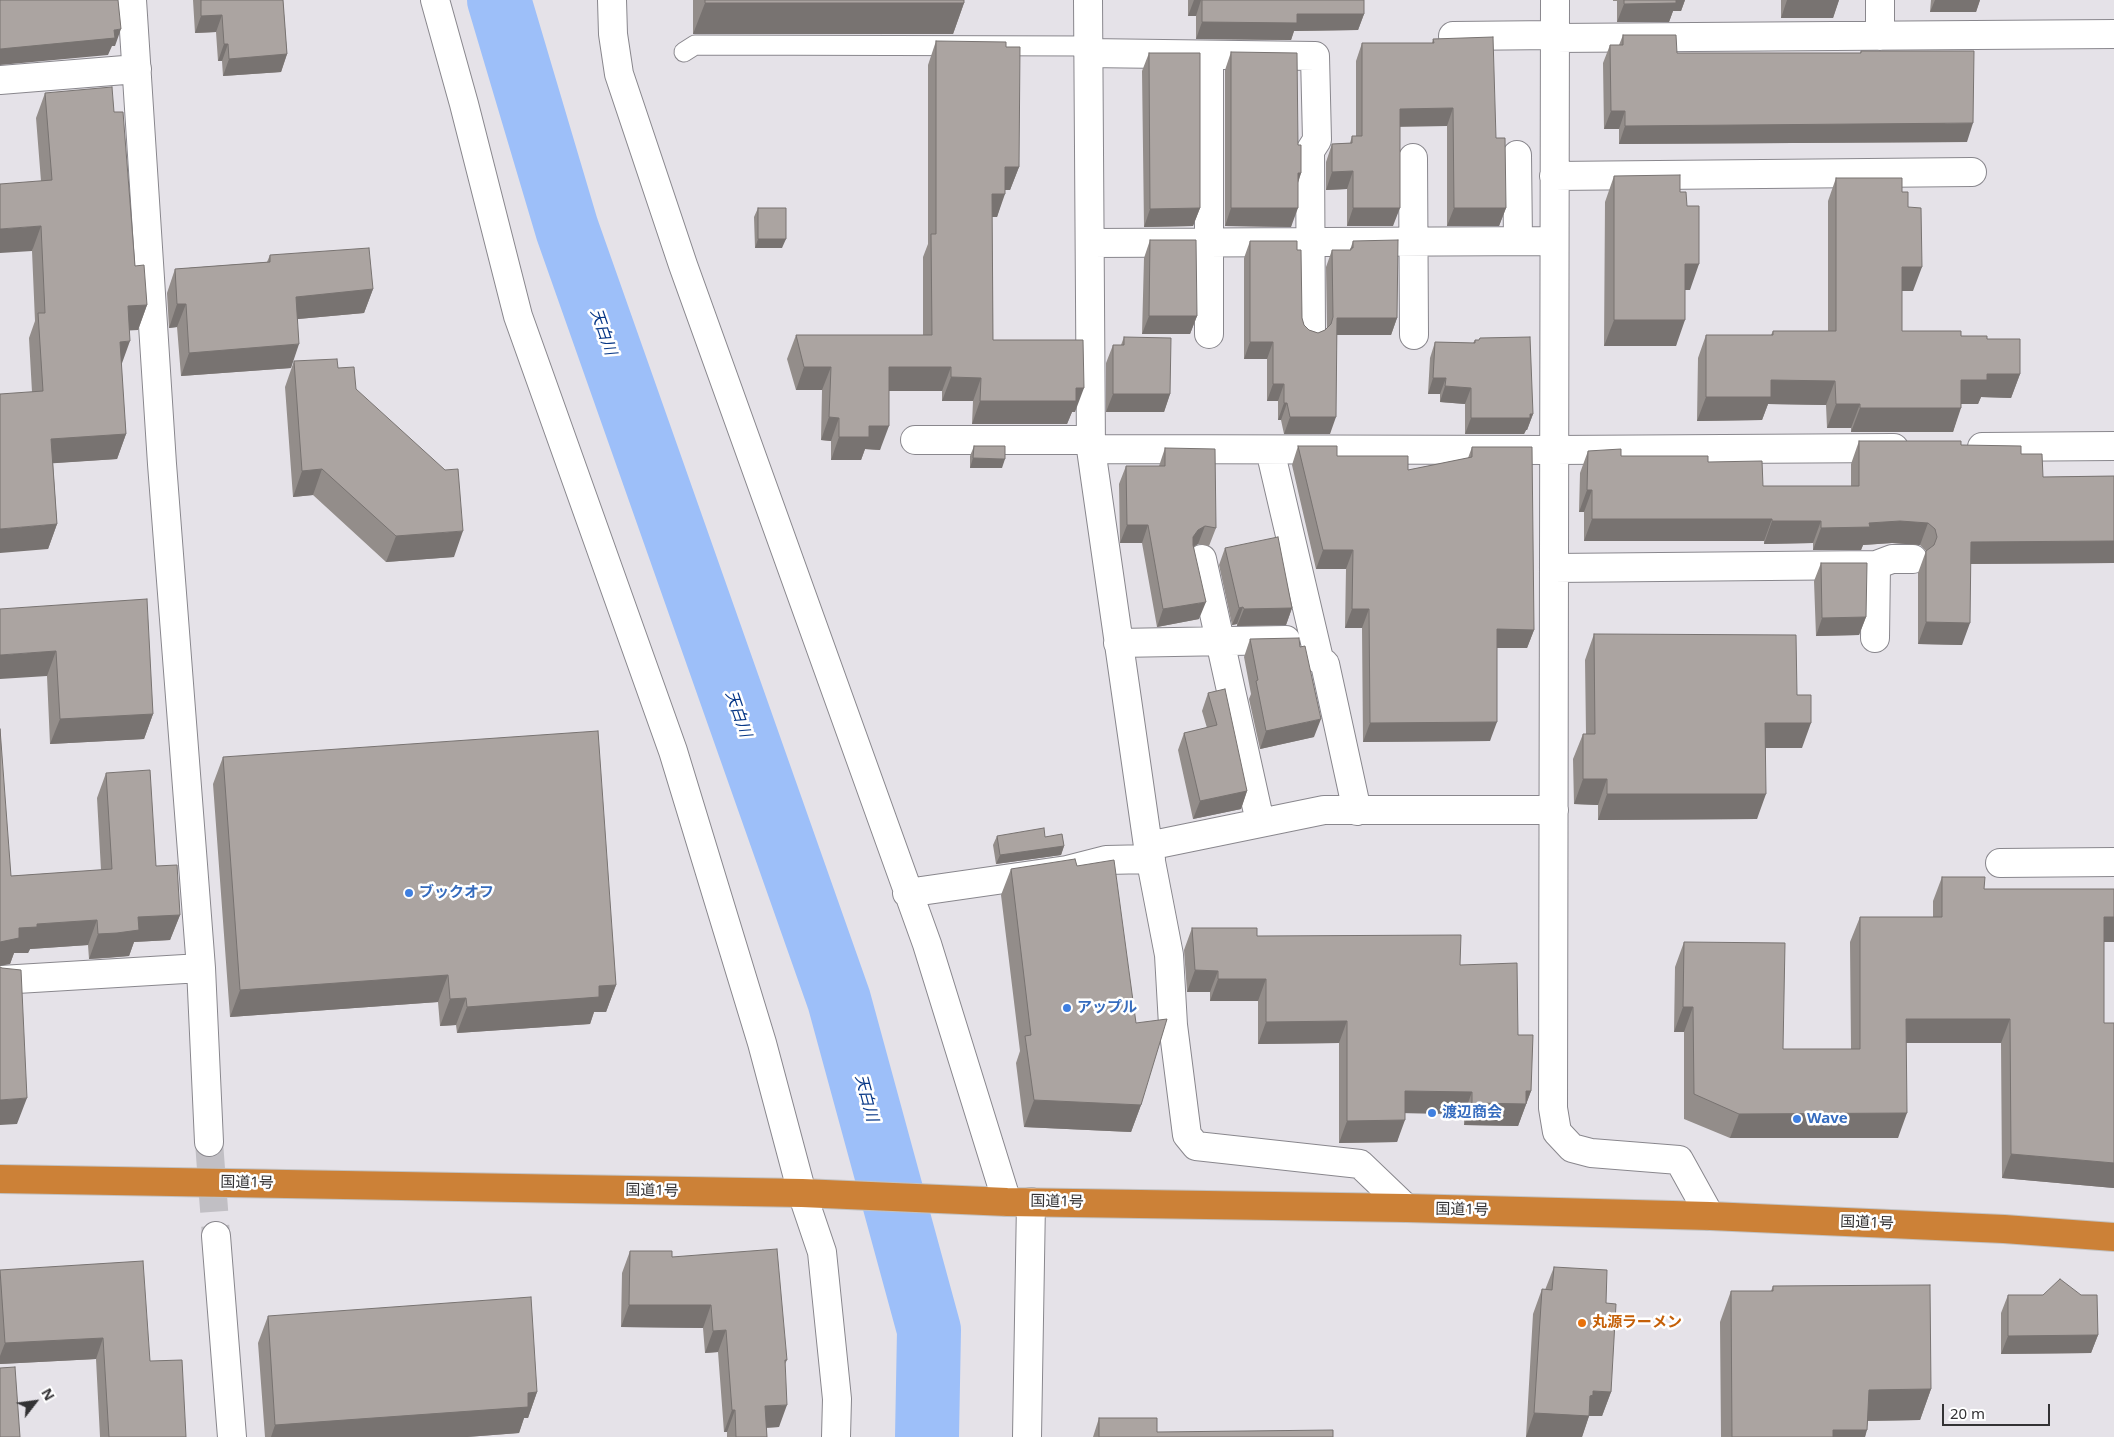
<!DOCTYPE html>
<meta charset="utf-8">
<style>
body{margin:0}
#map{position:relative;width:2114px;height:1437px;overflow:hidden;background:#e5e2e8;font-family:"Noto Sans",sans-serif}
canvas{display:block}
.north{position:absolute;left:10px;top:1377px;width:50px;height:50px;-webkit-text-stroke:4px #fff;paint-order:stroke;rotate:60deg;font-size:14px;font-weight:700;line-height:20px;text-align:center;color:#333234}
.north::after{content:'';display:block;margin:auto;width:18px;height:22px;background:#333234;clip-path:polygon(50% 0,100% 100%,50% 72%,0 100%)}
.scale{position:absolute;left:1942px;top:1404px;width:108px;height:22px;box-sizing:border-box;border:2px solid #333234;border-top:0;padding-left:6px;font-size:15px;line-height:18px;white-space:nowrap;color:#333234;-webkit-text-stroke:4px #fff;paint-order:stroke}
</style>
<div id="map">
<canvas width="2114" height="1437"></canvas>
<div class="north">N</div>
<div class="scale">20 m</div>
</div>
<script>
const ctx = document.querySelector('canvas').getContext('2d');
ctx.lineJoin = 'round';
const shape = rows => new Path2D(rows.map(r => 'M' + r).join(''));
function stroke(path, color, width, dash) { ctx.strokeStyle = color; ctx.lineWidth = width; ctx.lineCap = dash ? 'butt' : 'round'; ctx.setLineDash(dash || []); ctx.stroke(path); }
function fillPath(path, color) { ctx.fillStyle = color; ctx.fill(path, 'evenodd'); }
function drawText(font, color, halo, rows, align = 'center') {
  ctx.font = font + ' "Noto Sans","Noto Sans JP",sans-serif'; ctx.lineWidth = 5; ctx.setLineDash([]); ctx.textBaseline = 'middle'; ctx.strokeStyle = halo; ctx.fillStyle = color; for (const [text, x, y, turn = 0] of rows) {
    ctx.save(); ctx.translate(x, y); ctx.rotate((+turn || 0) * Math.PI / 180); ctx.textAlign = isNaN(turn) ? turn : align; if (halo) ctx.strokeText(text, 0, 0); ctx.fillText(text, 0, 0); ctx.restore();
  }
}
stroke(shape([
 [499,0,567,229,839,1000,929,1330,927,1437]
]), '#9dbff9', 64);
stroke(shape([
 [209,1142,216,1236]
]), '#c1bfc4', 28, [28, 14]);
const lane = shape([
 [684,52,695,45,1089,46]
]);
const street = shape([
 [132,0,162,464,201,968,209,1142],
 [435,0,464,104,518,316,673,751,762,1043,802,1193,822,1252,837,1399,836,1437],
 [612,0,613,34,619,74,683,265,927,944,1007,1202],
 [1088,0,1091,449,1148,846,1169,955,1173,1025,1187,1135,1196,1146,1360,1164,1406,1208],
 [1555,0,1553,1108,1557,1132,1572,1148,1591,1153,1679,1160,1710,1216],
 [1453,36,1555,35],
 [1880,36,1880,0],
 [1555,38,2114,34],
 [1088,53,1315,56,1317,140,1310,151,1311,334],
 [1209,55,1209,334],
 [0,80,137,69],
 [1517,155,1518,241],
 [1413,158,1414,335],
 [1554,176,1972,172],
 [1090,243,1554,241],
 [915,440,1091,440],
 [1982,447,2114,446],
 [1091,449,1554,450,1894,448],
 [1270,450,1319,659,1325,664,1357,811],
 [1202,559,1260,822],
 [1554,568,1876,565],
 [1875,638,1876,565,1892,559,1913,559],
 [1118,643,1286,640],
 [1148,846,1324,810,1554,810],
 [2000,863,2114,862],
 [907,893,1067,870,1106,860,1151,859],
 [0,980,201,968],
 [216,1236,232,1437],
 [1027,1437,1031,1202]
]);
const highway = shape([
 [0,1179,802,1193,1007,1202,1406,1208,1710,1216,2004,1229,2114,1237]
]);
stroke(lane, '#89878d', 21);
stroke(street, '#89878d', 30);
stroke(highway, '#c2c2c2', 30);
stroke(lane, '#fff', 19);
stroke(street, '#fff', 28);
stroke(highway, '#cc8137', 28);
fillPath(shape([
 [193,0,283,0,287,54,281,72,223,76,222,61,218,61,216,32,195,33],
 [693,0,964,0,964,3,953,34,693,34],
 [1188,0,1364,0,1364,14,1358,30,1294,31,1291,40,1196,39,1196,16,1188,16],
 [1613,0,1685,0,1681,11,1673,11,1669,22,1617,22,1617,1,1613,1],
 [1781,0,1839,0,1833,18,1781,18],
 [1931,0,1980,0,1976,12,1930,12],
 [1623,35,1677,53,1860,53,1861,51,1967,142,1619,144,1619,129,1604,129,1603,63,1610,45,1619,45],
 [1433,39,1496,138,1506,208,1499,226,1447,226,1447,126,1400,126,1393,226,1347,226,1347,189,1326,190,1326,162,1332,144,1350,143,1352,136,1356,136,1356,61,1362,43,1432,43],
 [936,41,1006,47,1019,167,1010,190,1005,190,997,217,992,217,993,340,1075,412,1072,412,1067,424,972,424,973,401,942,401,942,391,889,391,880,450,865,449,861,460,831,460,831,441,821,440,822,390,796,390,787,359,796,335,923,335,923,257,928,244,928,65],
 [1231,52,1298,145,1301,173,1298,183,1291,227,1225,226,1225,70],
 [1149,53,1200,208,1193,226,1144,227,1142,71],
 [45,93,114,112,135,266,147,305,138,330,129,330,121,364,126,434,117,459,53,463,57,524,48,549,32,392,29,338,35,321,32,251,41,181,36,118],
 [1614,176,1680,192,1690,290,1685,290,1676,346,1604,346,1605,202],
 [1836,178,1902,192,1908,207,1913,291,1902,291,1902,331,1987,339,2020,374,2011,398,1981,397,1978,404,1961,404,1953,432,1851,432,1851,428,1827,428,1826,405,1768,404,1762,420,1697,421,1698,358,1706,335,1771,335,1773,331,1828,331,1828,201],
 [758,208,782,248,755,248,754,217],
 [1150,240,1197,316,1190,334,1142,334,1144,258],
 [1250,241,1297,250,1302,318,1304,325,1309,330,1318,333,1325,330,1327,329,1326,267,1332,250,1350,250,1353,241,1397,318,1391,335,1337,335,1330,434,1284,434,1281,420,1278,420,1278,401,1267,401,1267,359,1244,359,1244,258],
 [270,255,373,289,364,313,298,319,291,368,181,376,177,327,169,328,167,293,175,269,267,262],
 [1124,337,1170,394,1164,412,1106,412,1106,363,1113,345,1121,345],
 [1475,340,1533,414,1527,430,1526,430,1524,434,1465,434,1465,404,1440,402,1440,394,1428,394,1430,358,1435,342,1473,343],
 [294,361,338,368,356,389,454,557,386,562,313,495,293,497,285,387],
 [1859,441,1961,445,2021,454,2043,477,2114,476,2114,563,1970,564,1962,645,1918,644,1918,573,1926,551,1920,545,1892,543,1863,545,1861,550,1813,550,1813,543,1764,544,1764,541,1584,541,1584,512,1579,512,1580,473,1588,451,1621,456,1708,462,1763,486,1851,486,1851,464],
 [974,446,1002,468,970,468,970,456],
 [1298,446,1337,456,1408,470,1468,458,1472,447,1534,630,1527,648,1497,648,1490,741,1363,742,1362,628,1345,628,1346,569,1316,569,1292,465],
 [1165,448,1216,528,1209,546,1198,544,1194,547,1199,619,1157,627,1142,543,1120,543,1119,484,1126,466,1159,466],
 [1225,548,1292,608,1286,625,1237,626,1237,624,1232,625,1219,565],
 [1821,563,1866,617,1859,635,1816,636,1814,581],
 [0,609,153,714,144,739,50,744,47,676],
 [1594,634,1797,695,1802,748,1766,748,1757,819,1598,820,1598,805,1574,804,1573,759,1583,734,1586,734,1585,660],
 [1250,639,1314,737,1260,749,1249,699,1251,694,1244,657],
 [1208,693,1247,791,1241,809,1193,819,1178,750,1184,733,1207,728,1202,711],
 [223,757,616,985,606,1012,594,1012,590,1024,457,1033,456,1025,440,1026,438,1002,230,1017,213,784],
 [106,773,156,866,180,915,170,940,134,942,129,956,108,958,89,959,88,945,30,949,28,953,14,953,10,964,11,876,101,870,97,798],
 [997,836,1045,837,1064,846,1061,855,996,864,993,845],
 [1077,866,1141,1105,1131,1132,1024,1127,1016,1063,1020,1051,1001,895,1011,869],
 [1942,877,1984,889,2114,889,2114,942,2104,942,2104,1023,2114,1023,2114,1188,2002,1178,2001,1043,1906,1043,1898,1138,1730,1138,1684,1119,1684,1032,1674,1032,1675,967,1684,942,1783,1049,1851,1049,1850,942,1860,917,1933,917,1933,901],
 [1192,928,1257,936,1460,965,1518,1035,1531,1091,1518,1126,1464,1125,1464,1114,1405,1113,1397,1142,1339,1143,1339,1043,1258,1044,1258,1001,1210,1001,1210,992,1187,992,1184,950],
 [630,1251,672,1257,787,1360,785,1364,779,1427,766,1428,767,1437,727,1437,727,1432,724,1432,718,1352,705,1353,703,1328,621,1327,622,1273],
 [1554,1267,1606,1303,1611,1392,1602,1416,1589,1416,1582,1437,1526,1437,1533,1314,1542,1289,1545,1290],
 [0,1270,150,1361,186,1437,100,1437,96,1359,0,1364],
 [1773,1286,1931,1389,1920,1420,1868,1421,1865,1437,1721,1437,1720,1322,1731,1291,1771,1291],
 [2008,1295,2081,1295,2098,1335,2091,1353,2001,1354,2001,1313],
 [268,1316,537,1392,528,1418,524,1418,519,1433,467,1437,265,1437,258,1343],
 [1099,1418,1157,1432,1333,1437,1093,1437]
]), '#938d8a');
fillPath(shape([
 [1194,0,1201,0,1196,16,1188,16],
 [1673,0,1685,0,1681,11,1673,11,1669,22,1617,22,1624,4],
 [1787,0,1839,0,1833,18,1781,18],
 [1935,0,1980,0,1976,12,1930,12],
 [705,3,964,3,953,34,693,34],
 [1297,14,1364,14,1358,30,1294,31,1291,40,1196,39,1202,22],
 [222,15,216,32,195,33,201,16],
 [121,29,115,46,112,46,108,55,0,65,0,49],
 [224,44,228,44,222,61,218,61],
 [287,54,281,72,223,76,229,59],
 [1453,108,1447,126,1393,127,1400,109],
 [1611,111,1625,111,1619,129,1604,129],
 [1973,123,1967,142,1619,144,1625,126],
 [1005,167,1019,167,1010,190,997,190],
 [1353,171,1347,189,1326,190,1332,172],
 [1298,173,1301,173,1295,191],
 [992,194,1005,194,997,217,984,217],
 [1200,208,1193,226,1144,227,1150,209],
 [1231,208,1298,208,1291,227,1225,226],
 [1353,208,1400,208,1393,226,1347,226],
 [1454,208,1506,208,1499,226,1447,226],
 [41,226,32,251,0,253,0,229],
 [758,239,786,239,782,248,755,248],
 [1685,264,1699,264,1690,290,1676,290],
 [1902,267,1922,267,1913,291,1893,291],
 [373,289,364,313,287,320,296,297],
 [177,304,186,304,177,327,169,328],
 [147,305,138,330,119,331,128,306],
 [1149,316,1197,316,1190,334,1142,334],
 [1337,318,1397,318,1391,335,1330,335],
 [1614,320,1685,320,1676,346,1604,346],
 [130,341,121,366,120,342],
 [1250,342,1273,342,1267,359,1244,359],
 [299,344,291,368,181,376,189,353],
 [804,367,831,367,822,390,796,390],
 [889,367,951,367,942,391,880,391],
 [1987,374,2020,374,2011,398,1981,397,1978,404,1953,404,1961,380],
 [951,377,981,378,973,401,942,401],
 [1433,378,1446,378,1440,394,1428,394],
 [1771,380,1835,381,1826,405,1768,404,1762,420,1697,421,1706,397],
 [1273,384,1284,384,1278,401,1267,401],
 [1445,386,1471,388,1465,404,1440,402],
 [1076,388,1084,388,1075,412,1072,412,1067,424,972,424,980,401],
 [1113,394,1170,394,1164,412,1106,412],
 [1284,403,1287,403,1281,420,1278,420],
 [1836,404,1860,404,1851,428,1827,428],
 [1860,408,1961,408,1953,432,1851,432],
 [1533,414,1527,430,1526,430,1524,434,1465,434,1471,418],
 [829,417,839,418,831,441,821,440],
 [1290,417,1336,417,1330,434,1284,434],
 [869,426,889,426,880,450,865,449,861,460,831,460,839,437],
 [126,434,117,459,42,464,51,439],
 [973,458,1005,459,1002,468,970,468],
 [322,469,313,495,293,497,302,471],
 [1587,490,1592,490,1584,512,1579,512],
 [1592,519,1772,519,1764,541,1584,541],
 [1772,521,1821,521,1813,543,1764,544],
 [1900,521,1928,523,1920,545,1892,543,1863,545,1861,550,1813,550,1821,528,1869,523],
 [57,524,48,549,0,553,0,529],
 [1127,525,1148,525,1142,543,1120,543],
 [1205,526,1198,544,1191,548,1193,537,1198,530],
 [463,531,454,557,386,562,396,536],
 [2114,541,2114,563,1962,564,1971,542],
 [1323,550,1353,550,1346,569,1316,569],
 [1206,602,1199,619,1157,627,1163,609],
 [1243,607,1237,624,1232,625,1239,608],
 [1292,608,1286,625,1237,626,1244,609],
 [1352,609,1369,609,1362,628,1345,628],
 [1866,617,1859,635,1816,636,1822,618],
 [1926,622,1970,623,1962,645,1918,644],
 [1497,629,1534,630,1527,648,1490,648],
 [56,651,47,676,0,679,0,655],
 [153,714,144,739,50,744,60,719],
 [1321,719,1314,737,1260,749,1266,731],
 [1497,722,1490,741,1363,742,1370,723],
 [1765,723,1811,723,1802,748,1756,748],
 [1583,779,1607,779,1598,805,1574,804],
 [1247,791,1241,809,1193,819,1200,801],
 [1607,794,1766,794,1757,819,1598,820],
 [1064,846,1061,855,996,864,1000,855],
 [180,915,170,940,134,942,129,956,89,959,98,934,138,917],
 [2104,917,2114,917,2114,942,2094,942],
 [97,920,88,945,30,949,28,953,14,953,10,964,0,966,0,942,19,928,37,924],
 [1195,970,1218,971,1210,992,1187,992],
 [448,975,438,1002,230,1017,240,990],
 [1218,979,1266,979,1258,1001,1210,1001],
 [616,985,606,1012,594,1012,590,1024,457,1033,467,1007,599,986],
 [466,998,456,1025,440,1026,450,999],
 [1683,1007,1693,1007,1684,1032,1674,1032],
 [1906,1019,2010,1019,2001,1043,1897,1043],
 [1347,1021,1339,1043,1258,1044,1266,1022],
 [1405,1091,1472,1092,1464,1114,1397,1113],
 [1526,1091,1531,1091,1518,1126,1464,1125,1472,1103],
 [27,1098,17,1124,0,1125,0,1100],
 [1034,1100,1141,1105,1131,1132,1024,1127],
 [1907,1113,1898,1138,1730,1138,1739,1114],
 [1405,1120,1397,1142,1339,1143,1347,1121],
 [2011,1154,2114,1163,2114,1188,2002,1178],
 [629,1305,711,1305,703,1328,621,1327],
 [726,1330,718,1352,705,1353,713,1331],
 [2098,1335,2091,1353,2001,1354,2008,1336],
 [103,1338,96,1359,0,1364,0,1356,5,1343],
 [1931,1389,1920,1420,1858,1421,1869,1390],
 [1593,1391,1611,1392,1602,1416,1585,1416,1589,1416,1582,1437,1526,1437,1534,1413,1590,1396],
 [537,1392,528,1418,524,1418,519,1433,467,1437,271,1437,275,1425],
 [787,1405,779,1427,757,1428,765,1406],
 [732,1410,735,1410,727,1432,724,1432],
 [1833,1430,1867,1430,1865,1437,1831,1437]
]), '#787371');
const building = shape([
 [0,0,118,0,121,29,114,30,115,38,0,49,0,0],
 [201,0,283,0,287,54,229,59,228,44,224,44,222,15,201,16,201,0],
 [705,0,964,0,964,3,705,3,705,0],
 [1202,0,1364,0,1364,14,1297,14,1297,23,1202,22,1202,0],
 [1624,0,1676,0,1676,3,1624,4,1624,0],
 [1623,35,1676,35,1677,53,1861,53,1861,51,1974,51,1973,123,1625,126,1625,111,1611,111,1610,45,1623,45,1623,35],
 [1493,37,1496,138,1505,138,1506,208,1454,208,1453,108,1400,109,1400,208,1353,208,1353,171,1332,172,1332,144,1352,143,1352,136,1362,136,1362,43,1434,43,1433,39,1493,37],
 [936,41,1006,42,1006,47,1020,47,1019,167,1005,167,1005,194,992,194,993,340,1083,340,1084,388,1076,388,1076,401,980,401,981,378,951,377,951,367,889,367,889,426,869,426,869,437,839,437,839,418,829,417,831,367,804,367,796,335,932,335,931,234,936,234,936,41],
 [1231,52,1297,53,1298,145,1301,145,1301,173,1298,173,1298,208,1231,208,1231,52],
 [1149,53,1200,53,1200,208,1150,209,1149,53],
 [112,87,114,112,123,112,135,266,144,265,147,305,128,306,130,341,120,342,126,434,51,439,57,524,0,529,0,394,43,391,38,313,45,313,41,226,0,229,0,184,52,180,45,93,112,87],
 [1680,175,1680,192,1686,192,1687,206,1699,206,1699,264,1685,264,1685,320,1614,320,1614,176,1680,175],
 [1836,178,1902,178,1902,192,1908,192,1908,207,1921,208,1922,267,1902,267,1902,331,1961,331,1961,336,1987,336,1987,339,2020,339,2020,374,1987,374,1987,380,1961,380,1961,408,1860,408,1860,404,1836,404,1835,381,1771,380,1771,397,1706,397,1706,335,1773,335,1773,331,1836,331,1836,178],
 [758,208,786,208,786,239,758,239,758,208],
 [1150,240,1196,240,1197,316,1149,316,1150,240],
 [1398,240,1397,318,1337,318,1336,417,1290,417,1287,403,1284,403,1284,384,1273,384,1273,342,1250,342,1250,241,1297,241,1297,250,1301,250,1302,318,1304,325,1309,330,1318,333,1325,330,1331,324,1333,317,1332,250,1351,250,1351,248,1353,248,1353,241,1398,240],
 [369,248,373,289,296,297,299,344,189,353,186,304,177,304,175,269,270,262,270,255,369,248],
 [1124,337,1171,338,1170,394,1113,394,1113,345,1124,345,1124,337],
 [1530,337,1533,414,1530,414,1530,418,1471,418,1471,388,1445,386,1446,378,1433,378,1435,342,1475,343,1475,340,1479,340,1480,338,1530,337],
 [337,359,338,368,354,367,356,389,445,470,458,469,463,531,396,536,322,469,302,471,294,361,337,359],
 [1859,441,1961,441,1961,445,2021,446,2021,454,2042,454,2043,477,2114,476,2114,541,1971,542,1970,623,1926,622,1926,551,1934,545,1937,537,1935,529,1928,523,1900,521,1869,523,1870,527,1821,528,1821,521,1772,521,1772,519,1592,519,1592,490,1587,490,1588,451,1621,449,1621,456,1708,456,1708,462,1762,461,1763,486,1859,486,1859,441],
 [974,446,1005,446,1005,459,973,458,974,446],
 [1298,446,1337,446,1337,456,1408,456,1408,470,1472,457,1472,447,1532,447,1534,630,1497,629,1497,722,1370,723,1369,609,1352,609,1353,550,1323,550,1298,446],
 [1165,448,1215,449,1216,528,1205,526,1198,530,1193,537,1193,545,1206,602,1163,609,1148,525,1127,525,1126,466,1165,466,1165,448],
 [1278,537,1292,608,1244,609,1243,607,1239,608,1225,548,1278,537],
 [1821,563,1867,563,1866,617,1822,618,1821,563],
 [147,599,153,714,60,719,56,651,0,655,0,609,147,599],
 [1594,634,1796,635,1797,695,1811,695,1811,723,1765,723,1766,794,1607,794,1607,779,1583,779,1583,734,1595,734,1594,634],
 [1299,638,1300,647,1305,646,1321,719,1266,731,1256,681,1258,680,1250,639,1299,638],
 [1225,689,1247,791,1200,801,1184,733,1217,725,1208,693,1225,689],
 [0,729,11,876,112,869,106,773,150,770,156,866,177,865,180,915,138,917,139,930,117,933,98,934,97,920,37,924,37,927,19,928,19,938,0,942,0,729],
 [598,731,616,985,599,986,599,997,467,1007,466,998,450,999,448,975,240,990,223,757,598,731],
 [1044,828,1045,837,1062,834,1064,846,1000,855,997,836,1044,828],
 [1075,859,1077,866,1114,860,1136,1023,1167,1019,1141,1105,1034,1100,1025,1036,1031,1035,1011,869,1075,859],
 [1942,877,1985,877,1984,889,2114,889,2114,917,2104,917,2104,1023,2114,1023,2114,1163,2011,1154,2010,1019,1906,1019,1907,1113,1739,1114,1694,1094,1693,1007,1683,1007,1684,942,1785,943,1783,1049,1860,1049,1860,917,1942,917,1942,877],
 [1192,928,1257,928,1257,936,1461,935,1460,965,1517,963,1518,1035,1533,1035,1531,1091,1526,1091,1526,1104,1472,1103,1472,1092,1405,1091,1405,1120,1347,1121,1347,1021,1266,1022,1266,979,1218,979,1218,971,1195,970,1192,928],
 [0,967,2,968,21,970,27,1098,0,1100,0,967],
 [777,1249,787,1360,785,1360,787,1405,765,1406,767,1437,736,1437,735,1410,732,1410,726,1330,713,1331,711,1305,629,1305,630,1251,672,1251,672,1257,777,1249],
 [143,1261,150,1361,182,1360,186,1437,109,1437,103,1338,5,1343,0,1270,143,1261],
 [1554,1267,1607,1270,1606,1303,1616,1304,1611,1392,1593,1391,1593,1395,1590,1396,1589,1416,1534,1413,1542,1289,1552,1290,1554,1267],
 [2060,1279,2081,1295,2097,1295,2098,1335,2008,1336,2008,1295,2043,1295,2060,1279],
 [1930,1285,1931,1389,1869,1390,1867,1430,1833,1430,1833,1437,1732,1437,1731,1291,1773,1291,1773,1286,1930,1285],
 [531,1297,537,1392,528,1393,528,1407,275,1425,268,1316,531,1297],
 [15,1367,20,1437,0,1437,0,1368,15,1367],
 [1099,1418,1157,1418,1157,1432,1333,1430,1333,1437,1099,1437,1099,1418]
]);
fillPath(building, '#aba4a1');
stroke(building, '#787371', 1);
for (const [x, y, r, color] of [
 [409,893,5,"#3f7fe0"],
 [1067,1008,5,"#3f7fe0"],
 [1432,1113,5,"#3f7fe0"],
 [1797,1119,5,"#3f7fe0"],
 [1582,1323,5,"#e8710a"]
]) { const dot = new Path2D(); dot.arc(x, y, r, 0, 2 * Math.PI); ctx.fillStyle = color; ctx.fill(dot); stroke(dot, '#fff', 2); }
drawText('bold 15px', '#366cbe', '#fff', [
 ["ブックオフ",419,893],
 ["アップル",1077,1008],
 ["渡辺商会",1442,1113],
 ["Wave",1807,1119]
], 'left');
drawText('15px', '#333234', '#fff', [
 ["国道1号",247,1183,1],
 ["国道1号",652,1191,1],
 ["国道1号",1057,1202,1],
 ["国道1号",1462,1210,1],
 ["国道1号",1867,1223,2]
]);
drawText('bold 15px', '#c56008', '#fff', [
 ["丸源ラーメン",1592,1323]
], 'left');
drawText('italic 16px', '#073787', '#fff', [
 ["天白川",603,332,71],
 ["天白川",738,714,71],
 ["天白川",866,1098,75]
]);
</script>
